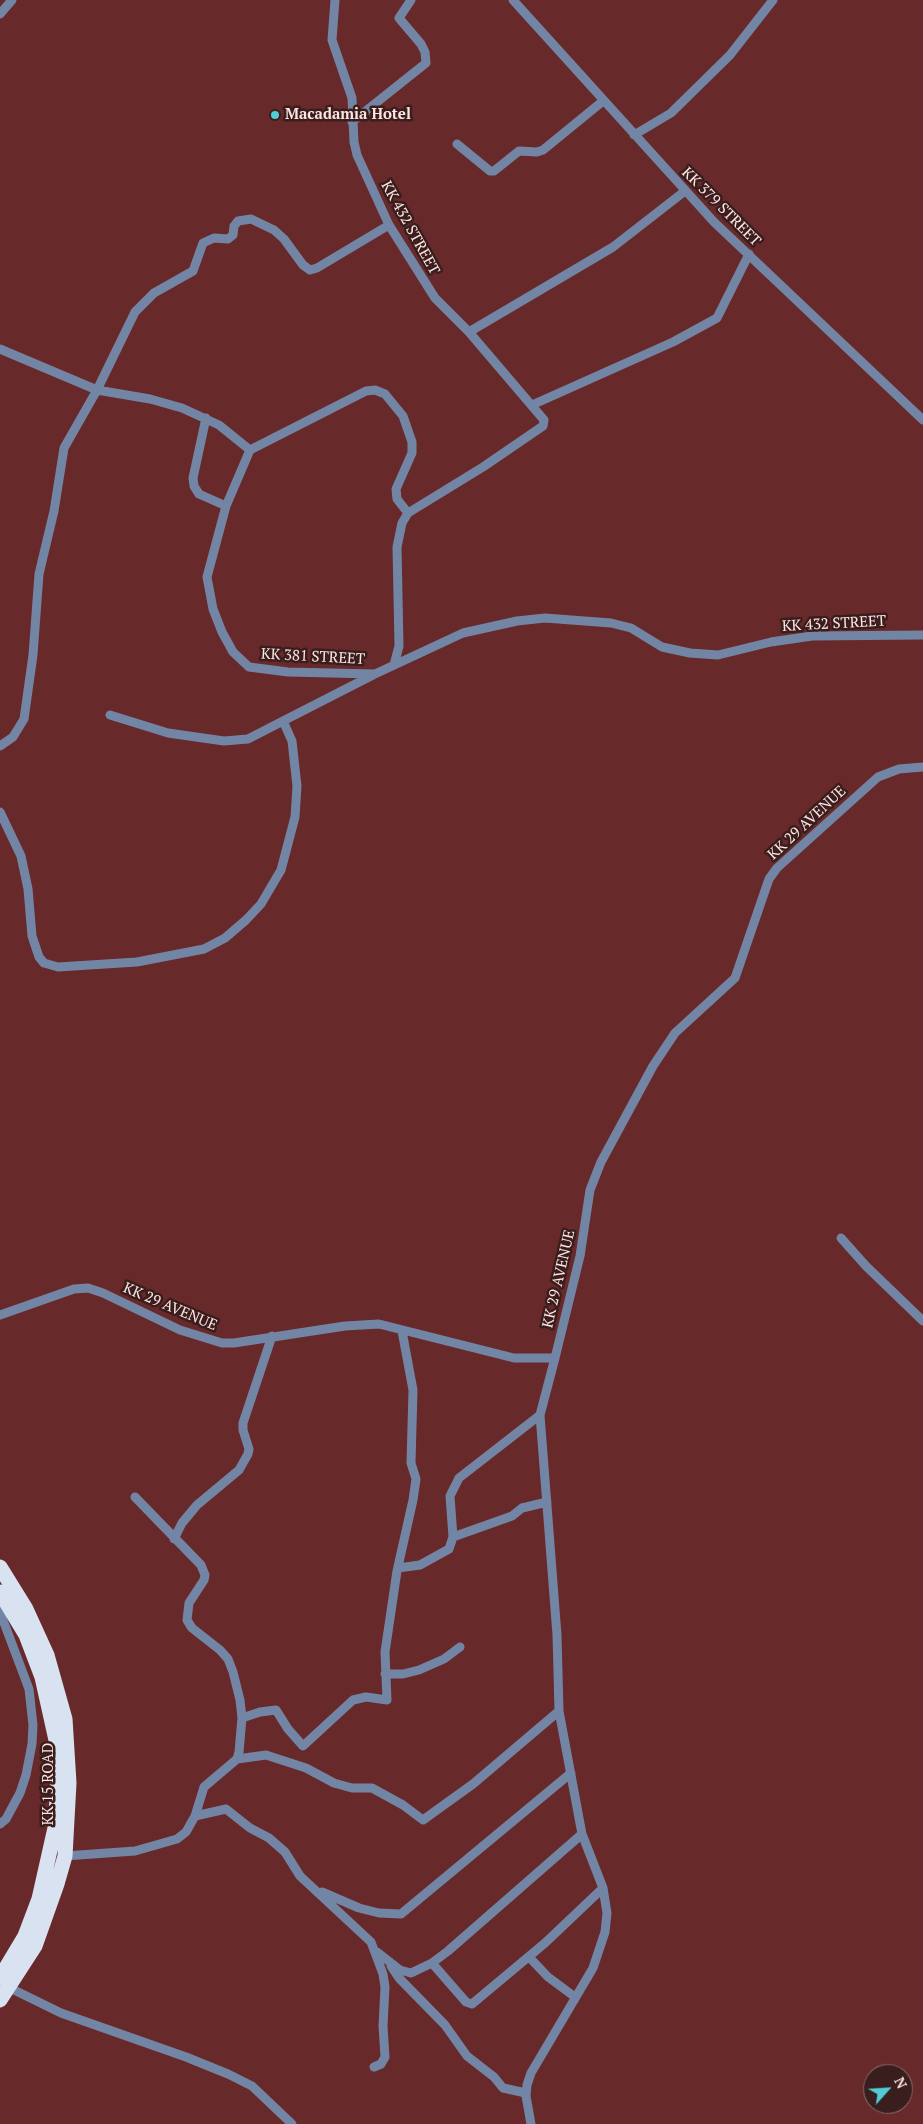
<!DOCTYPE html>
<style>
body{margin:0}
#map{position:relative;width:923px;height:2124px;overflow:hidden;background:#68292a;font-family:"PT Serif",serif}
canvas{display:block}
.north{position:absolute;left:863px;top:2064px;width:50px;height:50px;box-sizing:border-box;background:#3a1d1d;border:1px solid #886d6c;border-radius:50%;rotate:64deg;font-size:14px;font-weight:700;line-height:20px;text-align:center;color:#fde5e3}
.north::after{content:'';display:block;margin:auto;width:18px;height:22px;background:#51ccd4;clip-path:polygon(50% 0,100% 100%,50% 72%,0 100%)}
</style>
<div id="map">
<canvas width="923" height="2124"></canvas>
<div class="north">N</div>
</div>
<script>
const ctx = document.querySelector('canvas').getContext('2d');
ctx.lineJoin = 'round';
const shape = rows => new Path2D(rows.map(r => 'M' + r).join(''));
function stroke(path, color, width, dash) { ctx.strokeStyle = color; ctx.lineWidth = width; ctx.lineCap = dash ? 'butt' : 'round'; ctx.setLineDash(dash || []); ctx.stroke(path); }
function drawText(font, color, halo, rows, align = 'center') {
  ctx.font = font + ' "PT Serif",serif'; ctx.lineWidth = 5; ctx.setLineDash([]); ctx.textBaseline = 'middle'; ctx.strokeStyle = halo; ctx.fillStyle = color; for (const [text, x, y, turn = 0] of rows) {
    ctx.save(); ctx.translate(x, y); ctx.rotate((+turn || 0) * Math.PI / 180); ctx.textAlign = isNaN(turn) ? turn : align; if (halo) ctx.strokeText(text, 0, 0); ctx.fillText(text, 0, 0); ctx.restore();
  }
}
stroke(shape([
 [335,0,332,40,352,98,354,142,357,155,389,225,435,298,469,332,544,420,543,426,483,467,408,513],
 [513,0,714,222,923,420],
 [0,14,12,0],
 [352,122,426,63,425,52,421,44,399,18,411,0],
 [634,135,671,113,730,55,773,0],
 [457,144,490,171,494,171,519,151,537,152,543,150,603,101],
 [469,332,613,247,685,191],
 [0,349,97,390,150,399,182,408,219,425,250,450,226,506,207,577,213,609,222,632,233,652,249,667,288,672,375,674,463,633,517,621,545,618,611,623,631,628,662,647,690,653,718,655,771,642,812,636,923,635],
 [532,405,673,342,717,318,749,254],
 [206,418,193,478,194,486,199,494,226,506],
 [250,450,366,391,375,390,385,394,403,416,412,442,412,453,396,489,397,499,408,513,402,523,397,547,399,646,394,665],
 [110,715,168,733,224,741,248,739,283,721],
 [0,746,13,737,24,719,33,655,39,574,54,511,64,448,97,390,135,312,154,293,193,271,203,243,214,238,228,239,233,235,234,226,238,221,251,219,274,230,284,239,303,265,310,270,317,268,389,225],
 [0,812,21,856,28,889,32,936,39,957,44,963,58,967,137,962,204,949,225,938,246,920,261,904,281,870,295,817,297,786,292,741,283,721,373,675],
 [841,1238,866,1266,923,1321],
 [0,1315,74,1289,88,1288,103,1293,180,1330,222,1343,234,1343,345,1326,379,1324,514,1358,555,1358,580,1256,590,1190,601,1162,653,1066,675,1033,735,978,769,879,777,868,878,777,899,769,923,767],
 [453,1537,512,1516,522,1508,547,1502],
 [174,1539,182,1523,197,1505,239,1470,248,1454,249,1449,243,1430,243,1423,272,1336],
 [398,1568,420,1565,449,1549,453,1537,450,1496,459,1478,540,1415],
 [385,1674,403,1674,419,1670,444,1659,460,1647],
 [242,1718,260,1712,276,1710,288,1729,303,1746,353,1700,366,1697,387,1700,385,1652,397,1571,413,1500,416,1479,411,1463,413,1390,402,1331],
 [237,1759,266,1755,306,1768,334,1783,352,1788,372,1788,403,1805,423,1820,473,1784,559,1711],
 [195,1816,226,1809,250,1828,269,1838,285,1852,300,1876,371,1942,383,1974,385,1987,383,2026,385,2057,381,2064,374,2067],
 [0,1824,6,1819,20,1793,26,1775,32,1744,33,1725,29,1689,3,1620,0,1597],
 [65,1856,135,1851,177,1839,186,1832,195,1816,204,1787,237,1759,239,1752,242,1718,240,1700,233,1672,228,1659,220,1650,192,1628,187,1620,189,1603,204,1580,205,1575,201,1565,135,1497],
 [322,1892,359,1908,379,1913,401,1914,571,1773],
 [377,1952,400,1970,411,1973,432,1963,448,1951,582,1834],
 [529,1957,548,1977,575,1997],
 [432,1963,466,2002,472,2004,545,1943,603,1888],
 [391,1966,399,1978,445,2025,467,2056,494,2077,503,2088,526,2093],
 [8,1987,61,2013,186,2057,228,2074,252,2086,292,2124],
 [531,2124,526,2096,527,2085,531,2073,593,1968,605,1932,607,1913,603,1888,582,1834,559,1711,557,1635,540,1415,555,1358]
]), '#7385a5', 9);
stroke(shape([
 [0,1567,26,1609,47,1655,65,1719,69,1783,65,1856,57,1884,35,1946,0,2000],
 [0,1592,26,1635,42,1677,56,1740,59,1769,55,1828,39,1899,25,1936,0,1978]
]), '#d9e2f1', 15);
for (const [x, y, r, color] of [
 [275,115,5,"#51ccd4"]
]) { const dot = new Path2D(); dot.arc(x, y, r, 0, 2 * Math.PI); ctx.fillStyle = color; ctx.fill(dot); stroke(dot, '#3a1d1d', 2); }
drawText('bold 15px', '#fde5e3', '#3a1d1d', [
 ["Macadamia Hotel",285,115]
], 'left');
drawText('15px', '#fde5e3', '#3a1d1d', [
 ["KK 379 STREET",721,207,45],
 ["KK 432 STREET",410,228,61],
 ["KK 432 STREET",834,624,-3],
 ["KK 381 STREET",313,657,3],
 ["KK 29 AVENUE",807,823,-43],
 ["KK 29 AVENUE",559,1279,-77],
 ["KK 29 AVENUE",170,1307,23],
 ["KK 15 ROAD",49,1784,-90]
]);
</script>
